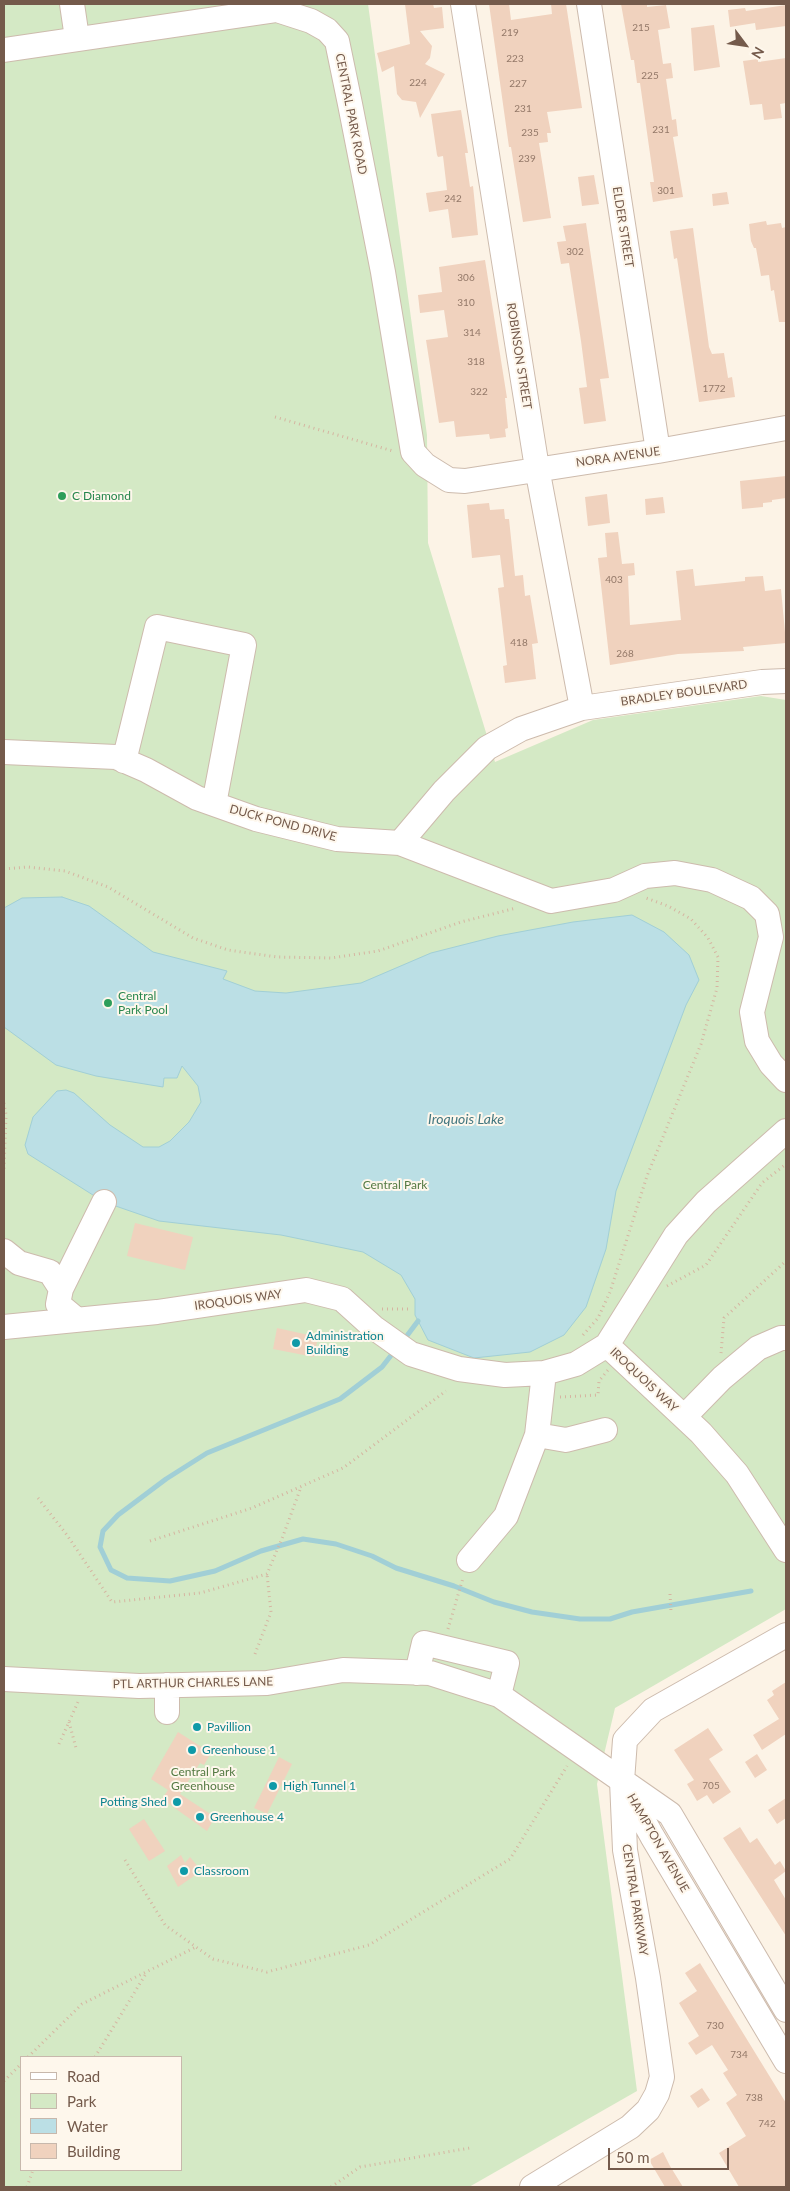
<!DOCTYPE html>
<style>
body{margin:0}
#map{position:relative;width:790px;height:2191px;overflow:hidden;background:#fcf3e6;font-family:Lato,sans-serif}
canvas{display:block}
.frame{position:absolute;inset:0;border:5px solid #745a4b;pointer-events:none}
.legend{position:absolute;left:20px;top:2056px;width:162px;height:115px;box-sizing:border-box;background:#fef7ec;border:1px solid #c7b8ac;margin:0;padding:6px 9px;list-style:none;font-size:15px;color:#745a4b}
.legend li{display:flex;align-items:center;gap:10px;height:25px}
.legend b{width:25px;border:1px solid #c7b8ac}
.north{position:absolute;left:720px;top:20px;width:50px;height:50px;-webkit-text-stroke:4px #fef7ec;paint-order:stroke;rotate:121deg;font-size:14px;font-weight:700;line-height:20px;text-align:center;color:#745a4b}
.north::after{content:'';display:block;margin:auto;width:18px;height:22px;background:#745a4b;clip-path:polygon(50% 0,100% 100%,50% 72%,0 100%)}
.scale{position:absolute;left:608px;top:2148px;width:121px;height:22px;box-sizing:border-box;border:2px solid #745a4b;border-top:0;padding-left:6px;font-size:15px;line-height:18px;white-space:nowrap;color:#745a4b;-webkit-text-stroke:4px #fef7ec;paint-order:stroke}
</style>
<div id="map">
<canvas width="790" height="2191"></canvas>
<div class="frame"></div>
<ul class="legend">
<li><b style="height:6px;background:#fff"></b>Road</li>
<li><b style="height:14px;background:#d4e9c5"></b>Park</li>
<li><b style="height:14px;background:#bbdfe5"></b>Water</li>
<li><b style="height:14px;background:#f0d2be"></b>Building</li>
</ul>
<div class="north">N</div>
<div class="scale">50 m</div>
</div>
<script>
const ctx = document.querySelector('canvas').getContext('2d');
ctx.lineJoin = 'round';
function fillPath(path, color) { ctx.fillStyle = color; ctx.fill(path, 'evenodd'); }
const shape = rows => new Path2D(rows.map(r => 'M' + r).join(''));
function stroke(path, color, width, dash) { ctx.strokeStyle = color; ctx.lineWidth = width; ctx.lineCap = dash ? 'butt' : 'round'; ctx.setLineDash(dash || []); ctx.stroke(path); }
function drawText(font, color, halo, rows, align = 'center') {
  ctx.font = font + ' Lato,sans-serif'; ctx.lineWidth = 4; ctx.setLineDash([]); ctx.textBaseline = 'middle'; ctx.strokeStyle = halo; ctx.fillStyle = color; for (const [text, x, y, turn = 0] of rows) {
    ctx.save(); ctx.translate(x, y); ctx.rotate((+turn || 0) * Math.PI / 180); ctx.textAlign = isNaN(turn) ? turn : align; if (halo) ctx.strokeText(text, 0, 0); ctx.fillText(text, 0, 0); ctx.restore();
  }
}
fillPath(shape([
 [4,4,368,4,427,435,428,543,495,762,593,720,761,696,786,700,786,1609,615,1708,597,1784,637,2091,469,2187,4,2187],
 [21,2057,181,2057,181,2170,21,2170]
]), '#d4e9c5');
const water = shape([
 [62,897,89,906,153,952,227,971,223,979,255,991,286,993,361,983,431,953,498,936,573,922,632,915,664,932,689,955,699,980,686,1005,616,1191,606,1249,586,1307,564,1335,530,1352,474,1358,428,1340,415,1315,415,1299,401,1275,363,1252,281,1235,159,1221,104,1202,28,1154,25,1145,33,1117,57,1091,66,1090,74,1093,110,1125,143,1147,159,1147,170,1141,189,1122,201,1102,198,1086,182,1066,177,1078,164,1078,163,1087,96,1076,56,1065,4,1027,4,908,22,898,62,897]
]);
fillPath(water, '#bbdfe5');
stroke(water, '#a1cfd6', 1);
stroke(shape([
 [403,1341,418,1321],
 [396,1349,382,1367,340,1399,207,1453,166,1479,118,1515,103,1531,100,1547,111,1570,127,1578,170,1581,215,1571,261,1551,303,1539,336,1544,372,1556,396,1568,454,1586,494,1602,532,1612,580,1619,610,1619,632,1612,751,1591]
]), '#a1cfd6', 5);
fillPath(shape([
 [405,4,433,4,434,8,442,7,444,28,420,31,432,46,430,58,425,64,445,74,420,118,416,102,402,100,397,94,394,66,382,72,377,53,410,44],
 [489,4,509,4,511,20,552,14,551,4,566,4,582,108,547,112,551,133,547,133,548,142,539,143,551,218,523,222,511,147,509,147],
 [621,4,647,4,647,7,666,5,670,28,658,30,663,64,671,63,673,78,666,79,672,120,676,119,678,136,673,137,683,197,653,202,650,182,654,182,640,83,637,83,634,60,631,60],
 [786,5,786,26,756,30,755,23,730,27,728,10,745,8,746,11],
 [714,25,720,67,694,71,691,28],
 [786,58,786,103,780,104,782,118,764,120,762,104,750,105,743,61,758,59,758,62],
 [461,110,468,153,465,153,470,187,473,186,478,235,452,238,448,209,429,212,426,193,447,190,443,156,438,157,437,155,431,114],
 [594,175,599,204,582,206,578,177],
 [727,192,729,204,713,206,712,194],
 [766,221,767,225,781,223,782,228,786,227,786,322,779,322,774,290,771,291,769,275,761,276,756,248,754,248,751,241,749,224],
 [586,223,609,378,600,379,606,421,584,424,579,388,587,387,581,341,569,263,561,264,557,242,566,241,563,226],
 [693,228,709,347,712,354,724,353,728,378,732,377,735,397,699,402,677,258,674,259,670,231],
 [485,260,507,398,505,398,508,428,505,429,506,437,490,439,489,434,456,437,454,421,439,423,426,340,448,337,444,310,420,313,418,295,442,292,439,267],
 [786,476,786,498,772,500,772,502,763,503,763,507,742,509,740,481],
 [607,494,610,523,588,526,585,497],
 [663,497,665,513,646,515,645,499],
 [489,503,490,510,504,509,505,519,509,519,515,576,523,575,525,596,530,595,538,643,532,644,536,679,505,683,503,666,507,665,498,588,504,587,500,555,472,558,467,505],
 [618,532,622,564,634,563,635,575,628,576,630,625,681,620,676,571,693,569,695,586,745,581,745,577,763,576,765,591,781,589,786,643,743,647,744,651,678,654,610,665,598,558,607,557,605,533],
 [135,1223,193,1237,185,1270,127,1256],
 [277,1328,318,1337,314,1357,273,1349],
 [786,1682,786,1734,762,1750,753,1735,779,1719,767,1700,774,1695,772,1691],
 [708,1728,723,1750,709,1759,731,1792,713,1804,707,1795,697,1801,687,1784,694,1780,674,1750],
 [178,1732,211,1753,204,1765,200,1763,180,1794,215,1817,207,1831,162,1799,168,1790,151,1779],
 [757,1754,767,1770,755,1778,745,1762],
 [279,1757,292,1764,267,1814,254,1808],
 [786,1798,786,1818,777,1824,768,1810],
 [144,1819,165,1851,149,1861,129,1829],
 [740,1827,750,1843,757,1838,775,1865,780,1861,786,1871,774,1880,786,1900,786,1936,723,1838],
 [181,1855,185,1863,190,1857,199,1868,197,1874,178,1887,167,1866],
 [700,1963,786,2103,786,2187,739,2187,719,2153,746,2136,726,2103,737,2095,723,2073,728,2070,712,2045,696,2055,688,2043,699,2036,679,2003,697,1991,685,1973],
 [702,2088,710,2100,698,2108,690,2096],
 [663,2152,670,2166,683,2187,665,2187,649,2160]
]), '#f0d2be');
const minor = shape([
 [72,4,77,38],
 [463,4,537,468,582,708],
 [589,4,658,451],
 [4,50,277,10,311,21,327,30,337,41,350,104,383,272,413,452,425,465,449,480,465,481,658,451,786,428],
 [4,752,116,757,146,770,197,798,256,819,337,839,400,843,444,791,487,748,521,729,582,708,762,682,786,681],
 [124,761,157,627,244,645,214,804],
 [400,843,551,901,614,890,645,876,675,873,712,880,751,898,767,914,771,937,752,1012,757,1041,771,1064,786,1080],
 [4,1251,19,1263,50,1272,61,1289,58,1304,76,1319],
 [61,1289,104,1202],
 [4,1327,157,1312,306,1290,342,1299,373,1327,411,1354,459,1369,505,1375,544,1373,576,1364,607,1345,676,1235,706,1202,786,1131],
 [607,1345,701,1433,737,1474,786,1550],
 [544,1373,537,1435,566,1440,605,1430],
 [684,1417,722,1378,758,1348,781,1338,786,1338],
 [469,1560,506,1516,537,1435],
 [417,1673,424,1643,507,1663,499,1695],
 [4,1679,139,1686,267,1683,343,1670,430,1673,499,1695,670,1814,786,2010],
 [167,1685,167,1712],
 [625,1787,652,1836,786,2061],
 [532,2187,630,2127,648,2110,657,2094,662,2077,648,1978,625,1850,622,1781,625,1740,653,1710,786,1635]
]);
stroke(minor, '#cdbbad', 26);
stroke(shape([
 [275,417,393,451],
 [4,869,28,867,65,871,108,887,193,938,228,950,277,957,331,958,378,951,461,922,516,908],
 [4,1103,6,1115,4,1171],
 [667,1286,706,1265,762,1183,786,1164],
 [382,1309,409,1309],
 [583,1335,598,1318,610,1292,647,1176,701,1044,717,988,718,957,708,938,691,919,668,906,646,898],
 [721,1353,724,1318,786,1261],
 [560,1397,598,1395,599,1381,608,1370],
 [38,1498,67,1535,112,1602,200,1593,267,1574,283,1536,301,1487],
 [150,1541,252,1508,343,1468,446,1391],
 [670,1594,671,1612],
 [448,1629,463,1578],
 [255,1654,271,1612,267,1574],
 [69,1722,76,1748],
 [59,1744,78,1702],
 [125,1860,165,1925,213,1959,267,1972,369,1945,510,1859,567,1766],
 [28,2057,82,2004,196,1947],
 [95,2057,147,1972],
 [4,2081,21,2064],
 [27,2187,33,2170],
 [331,2187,360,2167,470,2148]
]), '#d5b5a1', 3, [1, 4]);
stroke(minor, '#fff', 24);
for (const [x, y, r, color] of [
 [62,496,5,"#2e9e5b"],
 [108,1003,5,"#2e9e5b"],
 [296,1343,5,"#0f9aa8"],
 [197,1727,5,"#0f9aa8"],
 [192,1750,5,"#0f9aa8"],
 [273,1786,5,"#0f9aa8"],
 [177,1802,5,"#0f9aa8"],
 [200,1817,5,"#0f9aa8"],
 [184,1871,5,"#0f9aa8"]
]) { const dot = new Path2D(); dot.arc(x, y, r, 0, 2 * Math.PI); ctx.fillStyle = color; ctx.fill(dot); stroke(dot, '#fef7ec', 2); }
drawText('10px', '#937868', null, [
 ["215",641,28],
 ["219",510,33],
 ["223",515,59],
 ["225",650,76],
 ["224",418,83],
 ["227",518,84],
 ["231",523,109],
 ["231",661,130],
 ["235",530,133],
 ["239",527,159],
 ["301",666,191],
 ["242",453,199],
 ["302",575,252],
 ["306",466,278],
 ["310",466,303],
 ["314",472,333],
 ["318",476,362],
 ["1772",714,389],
 ["322",479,392],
 ["403",614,580],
 ["418",519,643],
 ["268",625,654],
 ["705",711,1786],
 ["730",715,2026],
 ["734",739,2055],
 ["738",754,2098],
 ["742",767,2124]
]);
drawText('12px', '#745a4b', '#fef7ec', [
 ["CENTRAL PARK ROAD",351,114,79],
 ["ELDER STREET",623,227,81],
 ["ROBINSON STREET",519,356,81],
 ["NORA AVENUE",618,457,-8],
 ["BRADLEY BOULEVARD",684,693,-8],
 ["DUCK POND DRIVE",283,823,15],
 ["IROQUOIS WAY",238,1300,-8],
 ["IROQUOIS WAY",644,1380,43],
 ["PTL ARTHUR CHARLES LANE",193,1683,-1],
 ["HAMPTON AVENUE",658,1843,60],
 ["CENTRAL PARKWAY",635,1900,81]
]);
drawText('12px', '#27864d', '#fef7ec', [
 ["C Diamond",72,496],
 ["Central",118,996],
 ["Park Pool",118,1010]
], 'left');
drawText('12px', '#547a43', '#fef7ec', [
 ["Central Park",395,1185],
 ["Central Park",203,1772],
 ["Greenhouse",203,1786]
]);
drawText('12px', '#0d838f', '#fef7ec', [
 ["Administration",306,1336],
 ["Building",306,1350],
 ["Pavillion",207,1727],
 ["Greenhouse 1",202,1750],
 ["High Tunnel 1",283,1786],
 ["Potting Shed",167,1802,"right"],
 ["Greenhouse 4",210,1817],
 ["Classroom",194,1871]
], 'left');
drawText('italic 14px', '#437780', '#fef7ec', [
 ["Iroquois Lake",466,1119]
]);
</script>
